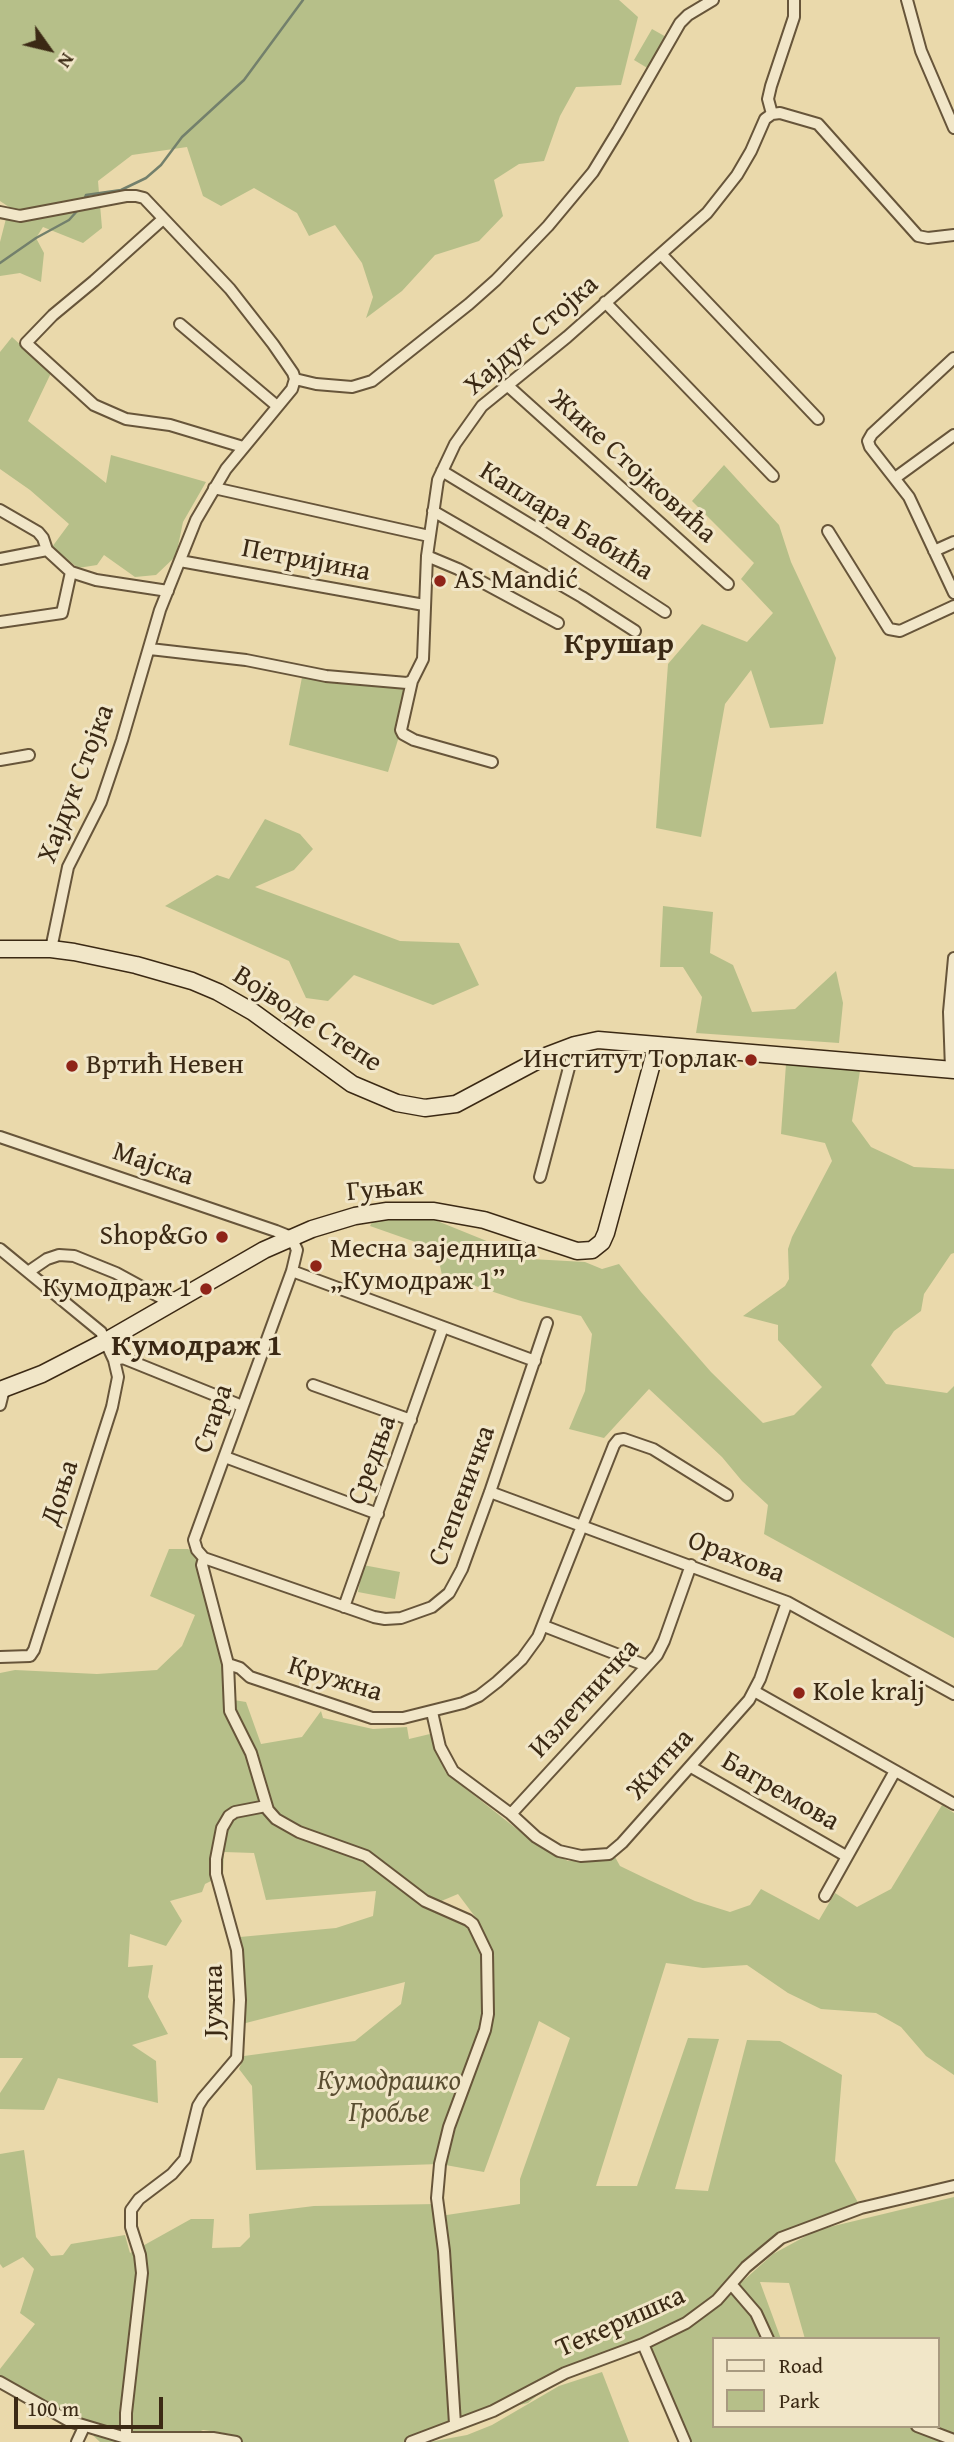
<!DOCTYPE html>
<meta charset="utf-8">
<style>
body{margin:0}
#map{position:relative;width:954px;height:2442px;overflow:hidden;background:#ead9ab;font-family:"Gentium Book Plus",serif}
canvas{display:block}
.legend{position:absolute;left:712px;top:2337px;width:228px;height:91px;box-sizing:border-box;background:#f1e6c8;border:2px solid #a89a80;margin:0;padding:9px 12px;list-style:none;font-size:21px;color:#3b2914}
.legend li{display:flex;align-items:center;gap:14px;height:35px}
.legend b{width:35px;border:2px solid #a89a80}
.north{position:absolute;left:14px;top:14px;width:70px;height:70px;-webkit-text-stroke:5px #f1e6c8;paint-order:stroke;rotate:124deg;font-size:19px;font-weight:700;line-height:28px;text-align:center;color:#3b2914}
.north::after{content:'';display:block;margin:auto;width:24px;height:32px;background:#3b2914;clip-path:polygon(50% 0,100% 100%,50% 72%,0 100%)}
.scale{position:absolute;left:14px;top:2397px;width:149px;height:32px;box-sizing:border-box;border:4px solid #3b2914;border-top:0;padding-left:9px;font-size:21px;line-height:24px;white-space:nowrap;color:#3b2914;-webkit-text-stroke:5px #f1e6c8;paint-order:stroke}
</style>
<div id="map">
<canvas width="954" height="2442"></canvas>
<ul class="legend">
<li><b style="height:9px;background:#f1e6c8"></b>Road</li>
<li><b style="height:19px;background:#b6bf89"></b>Park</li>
</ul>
<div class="north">N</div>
<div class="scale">100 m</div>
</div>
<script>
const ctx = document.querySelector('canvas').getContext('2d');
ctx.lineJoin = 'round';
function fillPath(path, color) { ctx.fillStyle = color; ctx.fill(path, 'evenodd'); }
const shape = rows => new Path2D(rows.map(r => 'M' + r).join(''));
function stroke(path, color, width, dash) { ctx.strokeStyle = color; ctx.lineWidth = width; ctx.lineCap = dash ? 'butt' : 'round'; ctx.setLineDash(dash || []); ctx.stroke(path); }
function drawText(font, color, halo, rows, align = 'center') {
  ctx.font = font + ' "Gentium Book Plus",serif'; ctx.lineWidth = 6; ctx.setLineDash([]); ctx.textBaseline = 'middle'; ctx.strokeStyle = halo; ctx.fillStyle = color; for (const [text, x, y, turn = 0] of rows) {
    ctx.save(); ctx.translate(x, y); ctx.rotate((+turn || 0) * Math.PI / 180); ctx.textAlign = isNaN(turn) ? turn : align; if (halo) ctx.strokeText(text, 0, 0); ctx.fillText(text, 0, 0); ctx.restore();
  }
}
fillPath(shape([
 [0,0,619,0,638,17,621,85,576,87,560,116,544,161,519,164,494,180,503,216,479,241,435,255,402,291,366,318,373,297,362,263,335,225,309,236,297,213,254,188,221,206,203,196,187,147,132,155,98,181,102,228,83,243,43,227,36,238,44,253,41,282,20,273,0,276,0,242,9,207,0,201],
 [652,29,668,38,649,69,634,60],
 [12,337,51,373,28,421,106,483,111,455,206,482,183,522,176,556,156,575,135,577,104,555,97,565,78,568,52,547,69,524,30,490,0,469,0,352],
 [724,465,779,525,791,562,836,658,823,724,770,728,751,670,725,704,701,837,656,828,668,664,702,624,747,642,773,613,741,579,754,563,692,501],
 [303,672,407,683,401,730,388,772,289,745],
 [265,819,300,834,313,849,294,870,255,887,400,941,459,943,479,985,433,1005,354,975,328,1001,306,998,289,961,165,906,217,875,229,879],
 [663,906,713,912,710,953,733,965,752,1012,795,1009,836,971,843,1003,839,1043,696,1033,702,997,683,967,660,967],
 [786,1064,860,1071,852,1121,871,1147,914,1167,954,1169,954,1253,951,1254,924,1294,921,1311,894,1331,871,1365,886,1384,947,1393,954,1386,954,1638,764,1534,768,1505,742,1481,722,1457,649,1389,604,1438,569,1429,585,1391,592,1334,581,1316,521,1301,442,1275,440,1266,444,1252,370,1226,374,1218,425,1216,531,1259,585,1262,602,1269,619,1264,641,1292,711,1372,763,1423,794,1415,822,1387,778,1340,778,1325,743,1316,785,1286,789,1279,788,1249,792,1237,832,1161,825,1143,781,1134],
 [169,1549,188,1549,197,1555,225,1648,228,1699,246,1702,261,1744,302,1737,321,1711,323,1718,373,1729,407,1727,409,1739,430,1734,429,1724,432,1723,435,1749,446,1773,537,1845,568,1861,604,1861,615,1857,620,1866,649,1880,695,1901,730,1912,750,1905,761,1889,819,1920,835,1893,857,1907,891,1889,942,1805,954,1813,954,2075,926,2056,901,2027,876,2013,821,2009,788,1993,747,1965,703,1968,666,1963,596,2186,637,2186,688,2038,719,2039,675,2189,708,2191,747,2040,780,2041,842,2075,835,2161,861,2208,781,2238,733,2284,743,2281,773,2254,817,2230,954,2197,954,2442,685,2442,643,2344,565,2373,528,2403,493,2411,411,2442,234,2442,231,2434,203,2430,176,2442,100,2442,84,2427,0,2382,0,2369,35,2324,20,2313,34,2269,23,2257,3,2268,0,2264,0,2154,24,2150,36,2237,51,2256,63,2255,71,2244,125,2235,130,2253,191,2219,214,2219,212,2248,240,2247,250,2237,249,2214,314,2206,438,2204,440,2216,520,2204,520,2179,570,2038,539,2021,484,2172,440,2164,256,2170,252,2086,239,2069,244,2056,355,2041,401,2004,405,1982,242,2024,240,1937,336,1928,373,1916,376,1891,266,1900,254,1853,224,1852,223,1875,205,1884,202,1892,170,1901,182,1921,166,1946,130,1934,128,1967,153,1965,148,1997,168,2034,132,2045,156,2061,158,2103,58,2078,44,2110,0,2109,0,2093,23,2058,0,2058,0,1673,15,1670,97,1674,157,1670,182,1646,195,1615,150,1596],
 [458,1894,479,1922,484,1943,468,1920,421,1906,439,1902],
 [760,2282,789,2283,805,2339,938,2339,938,2426,714,2426,714,2339,781,2339],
 [363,1565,400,1572,395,1599,358,1592],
 [602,2372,629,2442,429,2442,467,2435,492,2425,559,2386]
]), '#b6bf89');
stroke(shape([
 [84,200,86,195,121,190,146,178,161,165,182,137,244,80,303,0],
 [0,263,36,238,69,220,78,210]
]), '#73806c', 2.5);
const street = shape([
 [907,0,921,51,954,128],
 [772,114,768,99,771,86,794,17,794,0],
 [0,212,20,216,126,196,136,196,144,198,230,289,273,344,293,373,295,379],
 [163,219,94,281,53,315,26,343,94,405,126,419,170,425,243,447],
 [661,254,818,419],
 [605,302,773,476],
 [180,324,277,406],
 [954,358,872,434,868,441,870,447,909,497,954,593],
 [295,379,316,384,352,387,372,381,469,304,496,280,548,226,593,172,618,131,680,23,688,15,713,0],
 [507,385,728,584],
 [442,471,544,533,665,612],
 [895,478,954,435],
 [214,488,429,536],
 [0,510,38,532,43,538,47,550,71,572,96,580,168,591],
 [433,511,582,597,635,631],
 [828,531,889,629,900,631,954,606],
 [934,551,954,542],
 [427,556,458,569,558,623],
 [0,559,47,550],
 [180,561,424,605],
 [0,622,62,613,71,572],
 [150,649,246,660,326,676,407,683,412,681],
 [0,760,29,755],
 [492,762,414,740,403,734,401,730,412,681,423,659,427,556,438,480,455,444,482,406,567,337,707,213,737,175,751,151,765,119,772,114,780,113,818,124,918,236,928,238,954,235],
 [51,949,68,867,101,802,122,740,160,610,196,520,226,469,292,389,295,379],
 [951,1069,949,1012,954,958],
 [0,1137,276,1231,291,1237,297,1250,292,1271,194,1540,197,1550,204,1558,202,1565,228,1664,230,1711,251,1753,268,1810,276,1819,299,1832,366,1856,425,1901,468,1920,473,1924,487,1953,488,2014,485,2030,449,2127,440,2164,437,2198,444,2251,455,2424],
 [540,1177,575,1045],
 [0,1249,101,1332,114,1360,118,1377,112,1407,34,1650,30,1656,0,1657],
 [292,1271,535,1361],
 [28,1272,47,1259,59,1255,74,1256,116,1273,171,1303],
 [114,1360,123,1358,133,1362,242,1406],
 [313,1385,411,1420],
 [0,1405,4,1389],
 [225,1457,378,1514],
 [490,1492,787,1602,954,1694],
 [204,1558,374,1617,385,1619,401,1618,432,1607,449,1593,462,1569,490,1492,547,1323],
 [344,1607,443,1327],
 [544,1626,647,1666],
 [228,1664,240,1668,250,1677,372,1718,403,1718,463,1703,479,1696,497,1682,522,1659,538,1637,614,1445,618,1440,624,1439,653,1449,727,1495],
 [754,1691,954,1804],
 [432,1712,440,1747,453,1771,511,1814,536,1837,559,1851,581,1856,609,1854,622,1843,749,1700,760,1679,787,1602],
 [691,1767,846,1856],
 [511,1814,657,1655,664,1641,691,1565],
 [825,1896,895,1771],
 [731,2284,756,2313,768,2339],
 [643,2344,685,2442],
 [0,2382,69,2421,126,2438,213,2438,236,2442],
 [917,2426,954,2440],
 [126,2438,126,2413,142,2273,140,2255,131,2227,131,2210,139,2199,172,2174,185,2159,198,2106,203,2098,237,2058,240,2000,237,1950,216,1874,216,1859,222,1828,229,1816,235,1812,266,1806],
 [77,2442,84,2427],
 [411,2442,493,2411,565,2373,643,2344,686,2323,717,2300,746,2267,781,2238,861,2208,954,2186]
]);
const secondary = shape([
 [0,949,51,949,74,952,136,965,192,981,218,992,253,1012,352,1084,397,1103,425,1108,456,1104,546,1056,575,1045,598,1040,954,1070],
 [0,1390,42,1374,106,1341,264,1250,312,1229,355,1216,387,1211,434,1211,484,1220,577,1251,592,1250,602,1242,606,1233,657,1045]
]);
stroke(street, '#67553a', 14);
stroke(secondary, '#3b2914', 19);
stroke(street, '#f1e6c8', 10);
stroke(secondary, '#f1e6c8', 16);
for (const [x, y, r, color] of [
 [440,581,7,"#8f2418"],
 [751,1060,7,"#8f2418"],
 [72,1066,7,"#8f2418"],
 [222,1237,7,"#8f2418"],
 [316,1266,7,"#8f2418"],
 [206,1289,7,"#8f2418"],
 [799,1693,7,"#8f2418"]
]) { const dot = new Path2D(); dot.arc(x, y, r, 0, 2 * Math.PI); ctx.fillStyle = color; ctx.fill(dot); stroke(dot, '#f1e6c8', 2.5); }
drawText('28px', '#3b2914', '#f1e6c8', [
 ["Хајдук Стојка",532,336,-41],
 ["Жике Стојковића",632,467,42],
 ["Каплара Бабића",566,522,32],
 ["Петријина",306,561,11],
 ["Хајдук Стојка",77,784,-69],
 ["Војводе Степе",307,1020,33],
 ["Мајска",153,1165,19],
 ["Гуњак",385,1190,-5],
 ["Стара",214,1419,-71],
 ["Средња",373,1460,-70],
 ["Доња",61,1493,-72],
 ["Степеничка",463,1496,-70],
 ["Орахова",736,1558,21],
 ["Кружна",335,1680,17],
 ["Излетничка",585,1699,-48],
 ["Житна",661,1765,-48],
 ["Багремова",780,1792,30],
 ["Јужна",215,2001,-90],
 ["Текеришка",621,2323,-24]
]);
drawText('28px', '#3b2914', '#f1e6c8', [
 ["AS Mandić",454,581],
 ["Институт Торлак",737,1060,"right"],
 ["Вртић Невен",86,1066],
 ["Shop&Go",208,1237,"right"],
 ["Месна заједница",330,1250],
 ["„Кумодраж 1”",330,1282],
 ["Кумодраж 1",192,1289,"right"],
 ["Kole kralj",813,1693]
], 'left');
drawText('italic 28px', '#5a4e31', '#f1e6c8', [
 ["Кумодрашко",389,2082],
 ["Гробље",389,2114]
]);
drawText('bold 30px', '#3b2914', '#f1e6c8', [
 ["Крушар",619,645],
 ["Кумодраж 1",197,1347]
]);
</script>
